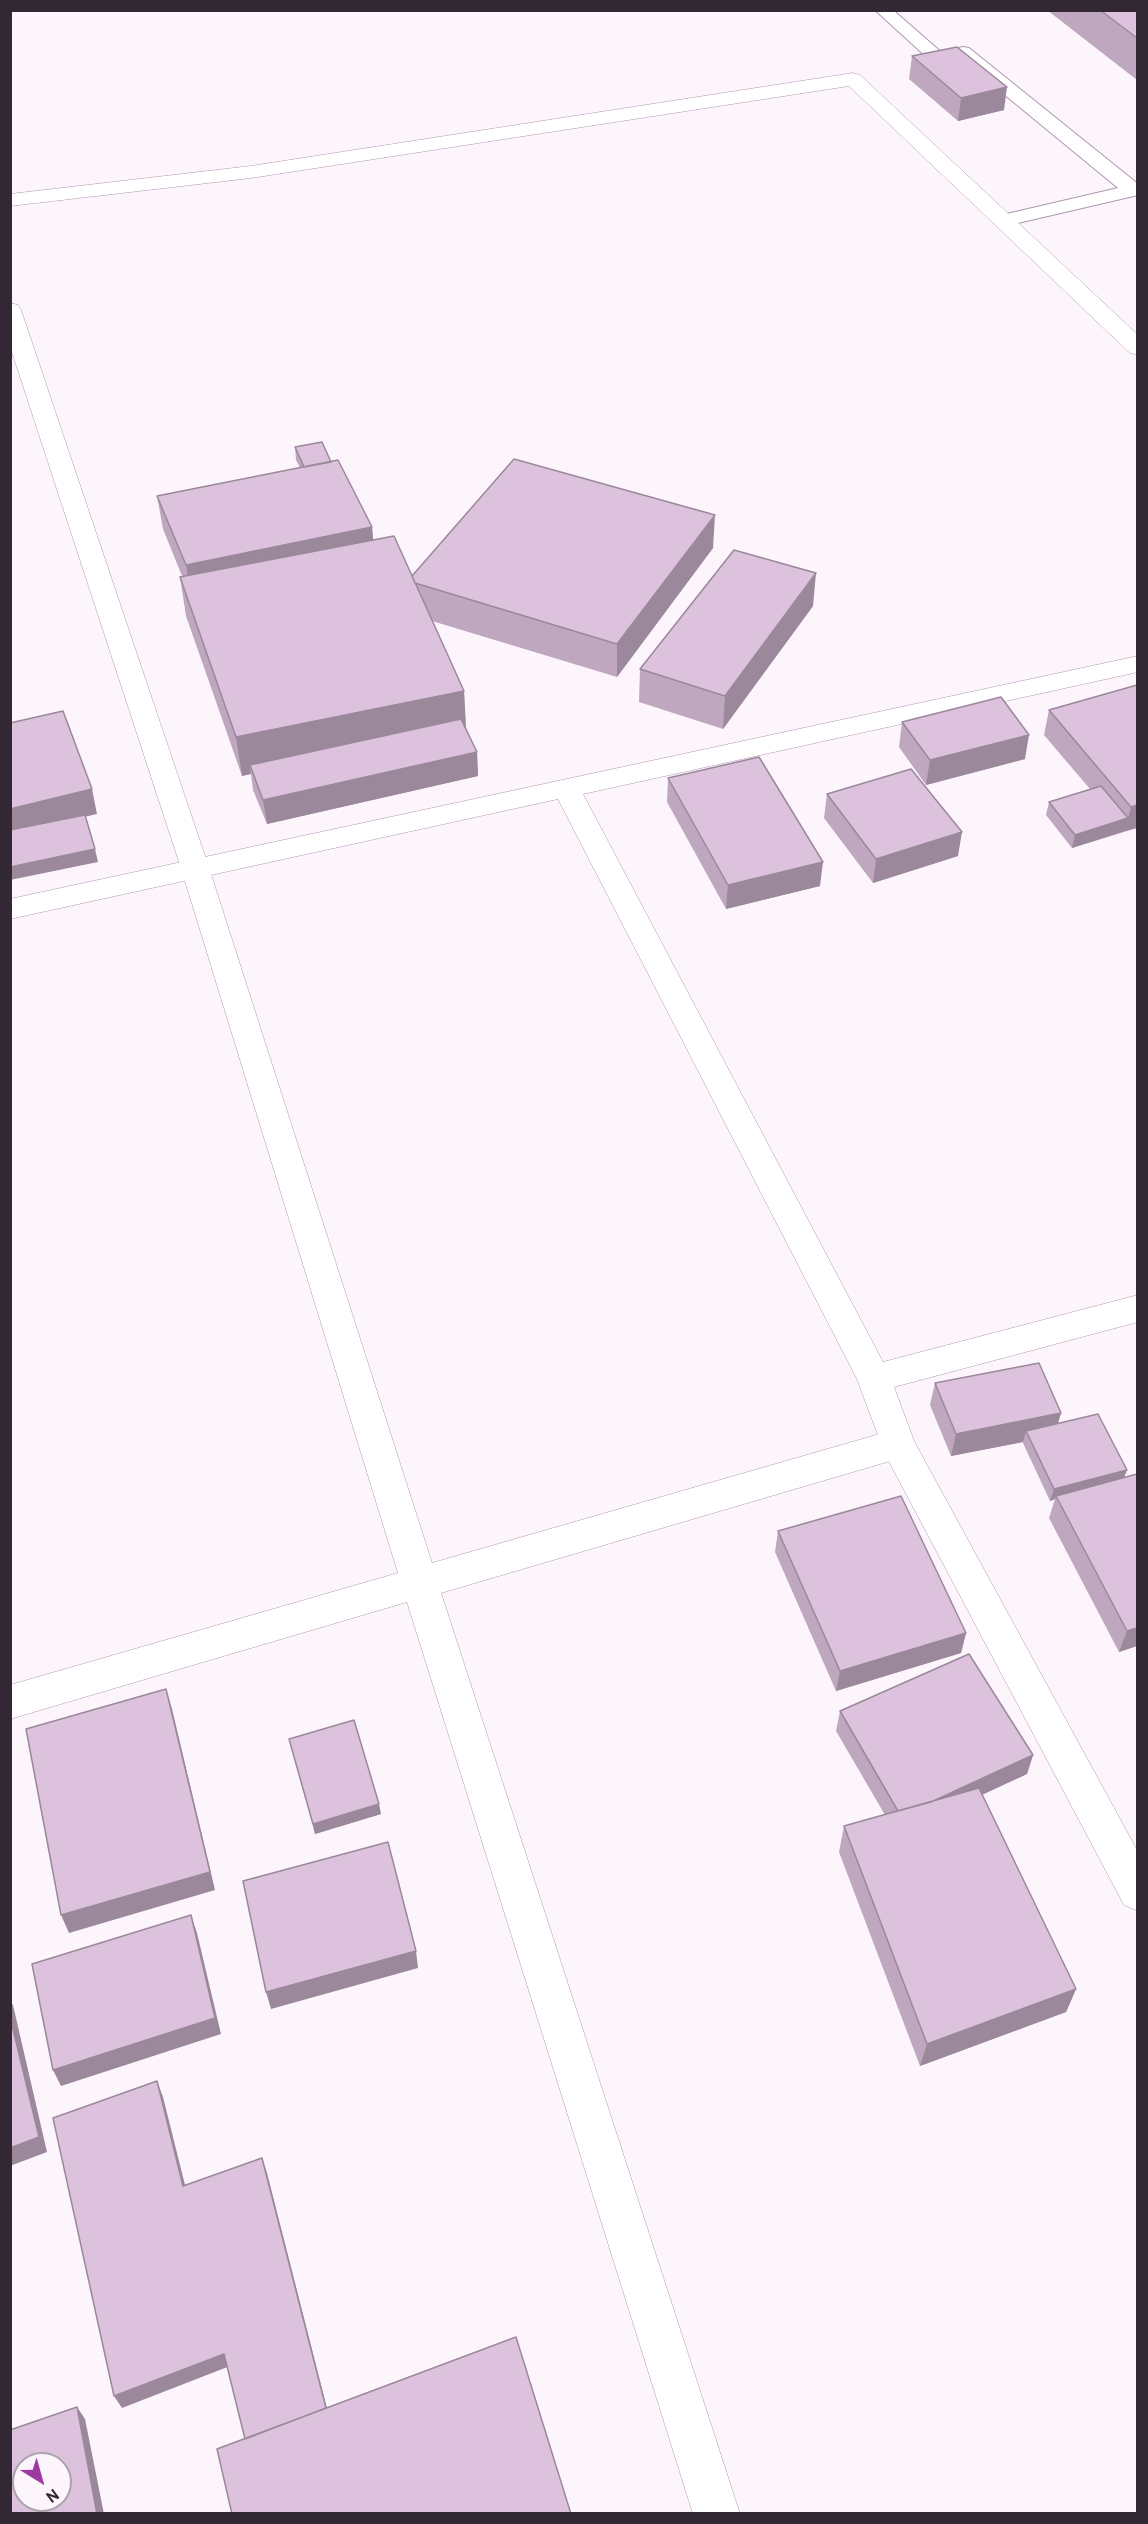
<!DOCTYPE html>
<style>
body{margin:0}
#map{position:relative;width:1148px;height:2524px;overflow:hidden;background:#fcf6fc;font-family:Overpass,sans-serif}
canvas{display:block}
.frame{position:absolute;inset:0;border:12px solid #322833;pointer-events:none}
.north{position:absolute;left:12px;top:2452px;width:60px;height:60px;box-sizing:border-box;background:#fcf6fc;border:2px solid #aba4ac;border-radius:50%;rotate:143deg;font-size:16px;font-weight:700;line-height:24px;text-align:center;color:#322833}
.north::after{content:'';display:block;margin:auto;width:21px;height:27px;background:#9b3aa2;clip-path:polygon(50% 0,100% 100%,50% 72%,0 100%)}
</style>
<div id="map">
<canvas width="1148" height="2524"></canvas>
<div class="frame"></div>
<div class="north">N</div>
</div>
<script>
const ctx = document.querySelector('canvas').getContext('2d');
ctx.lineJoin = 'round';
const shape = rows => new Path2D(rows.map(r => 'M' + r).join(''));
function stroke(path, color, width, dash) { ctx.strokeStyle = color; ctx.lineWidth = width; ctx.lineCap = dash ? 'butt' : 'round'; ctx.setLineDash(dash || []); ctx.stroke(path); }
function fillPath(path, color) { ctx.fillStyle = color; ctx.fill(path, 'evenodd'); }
const service = shape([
 [875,10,893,10,941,52,963,47,969,48,1138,184,1138,195,1005,226,998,224,996,220,998,216,1118,188,960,58,938,63,932,62,875,10]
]);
const minor = shape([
 [853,73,860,75,1138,335,1138,355,1130,353,849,86,251,178,10,206,10,194,251,166,853,73],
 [1138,656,1138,672,583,794,883,1362,1138,1295,1138,1322,894,1387,914,1441,1138,1852,1138,1911,1124,1905,885,1454,857,1379,558,799,10,919,10,899,1138,656]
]);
const tertiary = shape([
 [10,303,18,305,21,310,209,868,432,1563,897,1429,909,1434,915,1444,909,1454,897,1459,441,1593,740,2514,693,2514,407,1602,10,1719,10,1685,398,1573,181,868,10,346,10,303]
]);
stroke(service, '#b096b1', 2);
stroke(minor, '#b096b1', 1);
stroke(tertiary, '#b096b1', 1);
fillPath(service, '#fff');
fillPath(minor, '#fff');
fillPath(tertiary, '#fff');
fillPath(shape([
 [1047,10,1137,10,1137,80],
 [912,56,1004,110,958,121,909,79],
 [295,447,331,462,372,527,373,540,412,576,713,548,617,677,432,621,464,691,466,728,477,752,478,776,267,824,253,790,251,774,242,776,186,616,180,577,182,576,163,529,157,496,300,468,296,460],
 [813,606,723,729,639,702,640,669],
 [1137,685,1137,828,1072,848,1046,815,1049,802,1090,789,1044,735,1049,710],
 [902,722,1025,759,926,785,899,747],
 [668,778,820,886,726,909,667,802],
 [827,794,958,856,873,883,824,818],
 [935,1383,1061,1413,1058,1424,1125,1477,1137,1646,1119,1652,1049,1518,1055,1499,1050,1501,1023,1443,1023,1442,951,1456,930,1405],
 [778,1531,966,1633,961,1653,836,1691,775,1552],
 [840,1711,1033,1755,1027,1774,982,1795,1076,1989,1066,2012,920,2066,839,1852,844,1826,885,1815,836,1731],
 [289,1739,381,1814,315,1834]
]), '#bea7bf');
fillPath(shape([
 [1007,87,1004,110,958,121,961,98],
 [715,515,713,548,617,677,617,644],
 [372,527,375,560,191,598,186,565],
 [816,573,813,606,723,729,725,696],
 [464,691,466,730,250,765,251,774,242,776,236,737],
 [1029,735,1025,759,926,785,930,760],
 [477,752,478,776,267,824,263,800],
 [92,789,97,814,10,834,10,809],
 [1137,805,1137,828,1125,831,1131,807],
 [1128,818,1125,831,1072,848,1075,835],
 [962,832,958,856,873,883,876,859],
 [95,849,98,862,10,880,10,867],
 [823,862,820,886,726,909,728,885],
 [1061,1413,1054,1435,1026,1431,1023,1442,951,1456,956,1434],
 [1127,1470,1123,1481,1056,1496,1055,1499,1050,1501,1054,1489],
 [1137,1628,1137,1646,1119,1652,1127,1631],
 [966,1633,961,1653,836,1691,840,1671],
 [166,1689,172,1709,215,1890,69,1933,61,1915],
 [1033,1755,1027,1774,896,1834,901,1815],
 [379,1804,381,1814,315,1834,313,1824],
 [191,1915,197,1933,221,2034,61,2086,53,2070],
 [416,1951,418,1968,271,2009,266,1992],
 [1076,1989,1066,2012,920,2066,927,2044],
 [10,2001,13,2005,47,2152,10,2166],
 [157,2081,163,2097,189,2201,183,2186],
 [262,2158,267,2173,331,2424,251,2454],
 [224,2354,230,2366,122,2408,114,2396],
 [77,2407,85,2419,104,2514,97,2514]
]), '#9b889b');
const building = shape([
 [1100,10,1137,10,1137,38,1100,10],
 [957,47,1007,87,961,98,912,56,957,47],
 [322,442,331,462,304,467,295,447,322,442],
 [514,459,715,515,617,644,415,583,412,576,514,459],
 [338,460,372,527,186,565,157,496,338,460],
 [394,536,464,691,236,737,180,577,394,536],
 [734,550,816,573,725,696,640,669,734,550],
 [1137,685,1137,805,1131,807,1049,710,1137,685],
 [1001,697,1029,735,930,760,902,722,1001,697],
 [63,711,92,789,10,809,10,723,63,711],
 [461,719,477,752,263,800,250,765,461,719],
 [759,757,823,862,728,885,668,778,759,757],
 [911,769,962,832,876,859,827,794,911,769],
 [1101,786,1128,818,1075,835,1049,802,1101,786],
 [85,815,95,849,10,867,10,830,85,815],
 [1039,1363,1061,1413,956,1434,935,1383,1039,1363],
 [1098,1414,1127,1470,1054,1489,1026,1431,1098,1414],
 [1137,1474,1137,1628,1127,1631,1056,1496,1137,1474],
 [901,1496,966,1633,840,1671,778,1531,901,1496],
 [969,1654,1033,1755,931,1802,898,1811,840,1711,969,1654],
 [166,1689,210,1872,61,1915,26,1729,166,1689],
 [354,1720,379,1804,313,1824,289,1739,354,1720],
 [979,1788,1076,1989,927,2044,844,1826,979,1788],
 [388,1842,416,1951,266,1992,243,1881,388,1842],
 [191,1915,215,2018,53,2070,32,1964,191,1915],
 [10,2017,39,2137,10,2148,10,2017],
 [157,2081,183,2186,262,2158,326,2408,245,2439,224,2354,114,2396,53,2118,157,2081],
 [516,2337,571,2514,232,2514,217,2449,516,2337],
 [77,2407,97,2514,10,2514,10,2430,77,2407],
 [24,2464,60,2464,60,2500,24,2500,24,2464]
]);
fillPath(building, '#ddc2de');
stroke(building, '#9b889b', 1.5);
</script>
